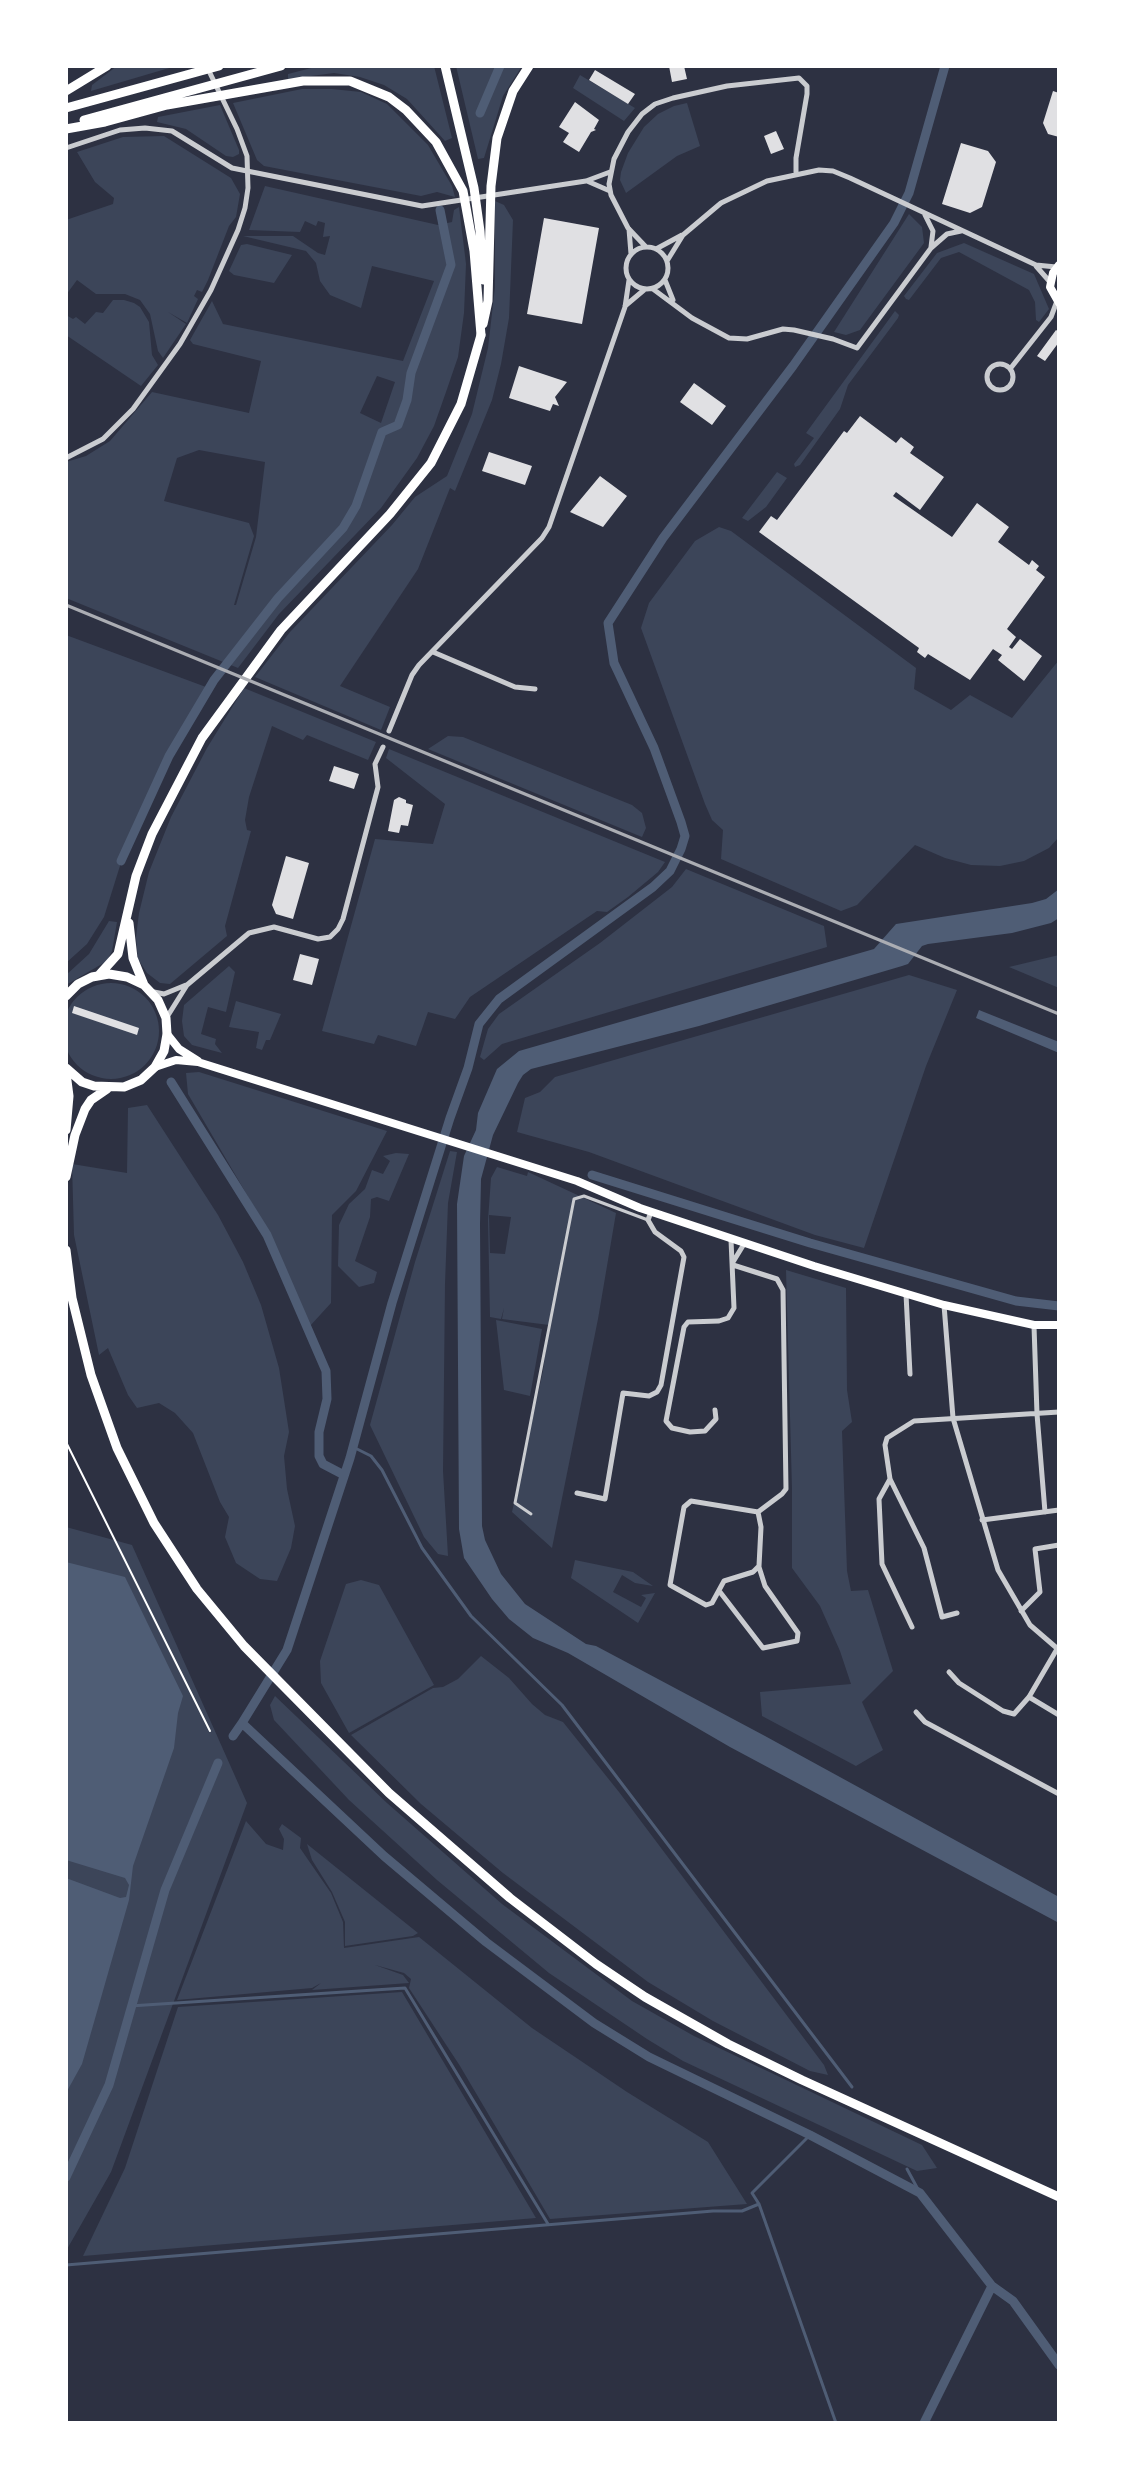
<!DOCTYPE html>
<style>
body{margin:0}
#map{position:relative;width:1125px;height:2489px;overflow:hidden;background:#2d3142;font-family:Spectral,serif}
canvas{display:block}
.frame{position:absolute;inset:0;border:68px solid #fff;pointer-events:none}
</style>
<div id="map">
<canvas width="1125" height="2489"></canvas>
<div class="frame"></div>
</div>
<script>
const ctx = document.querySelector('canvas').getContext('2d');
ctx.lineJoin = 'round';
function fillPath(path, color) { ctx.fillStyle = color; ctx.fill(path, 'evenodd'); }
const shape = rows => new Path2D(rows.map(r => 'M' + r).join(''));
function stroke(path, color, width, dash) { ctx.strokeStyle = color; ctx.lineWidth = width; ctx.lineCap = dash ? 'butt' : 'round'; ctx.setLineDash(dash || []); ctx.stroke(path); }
fillPath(shape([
 [117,66,176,66,91,91,92,85],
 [319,66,434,66,452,138,445,141,407,99,384,85,360,77,334,73,288,79,288,74],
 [456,66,522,66,503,96,484,158,478,159],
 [580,75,635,108,624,121,573,88],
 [302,89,332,89,361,92,387,104,428,145,452,186,455,197,437,192,421,196,264,166,257,160,233,103],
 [687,103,700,146,677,156,626,193,620,180,621,172,628,153,644,127,658,114,674,106],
 [220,105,239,150,239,154,233,157,226,156,186,129,157,122,158,117],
 [164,136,231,178,240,194,236,217,229,226,208,280,202,292,197,290,194,296,198,299,187,323,168,312,186,324,163,358,158,351,150,314,140,300,125,294,96,294,77,280,66,295,66,220,113,204,114,198,95,182,77,152,123,137],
 [265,186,438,225,452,222,454,210,459,207,466,264,464,313,458,357,446,392,434,426,417,458,381,508,279,614,238,668,66,598,66,462,86,456,110,441,152,392,249,413,261,361,193,344,190,340,212,301,223,324,403,361,434,281,372,266,361,308,330,295,320,281,316,263,306,251,243,236,293,236,318,253,325,255,330,236,323,237,325,223,318,221,316,226,305,221,300,232,249,230],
 [377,376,395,382,381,423,360,413],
 [199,450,265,462,256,537,236,605,234,605,254,536,249,523,164,501,177,458],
 [495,201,504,205,513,220,509,318,501,364,492,400,455,491,450,488,418,569,340,686,390,707,381,730,255,677,290,632,392,525,415,497,447,476,472,414,488,348,495,287],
 [909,214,922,227,924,243,860,330,846,335,834,332],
 [964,243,1034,274,1049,309,1039,322,1036,320,1035,302,1029,290,959,252,941,258,909,300,906,299,904,296,937,253],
 [247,244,292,255,274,283,234,275,229,271,241,245],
 [113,300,124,300,134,303,140,307,149,322,152,355,158,365,141,386,66,335,66,315,73,319,76,317,85,324,96,312,103,313],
 [895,311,899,315,898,318,848,385,840,409,800,465,795,467,794,464,814,438,806,433],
 [777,472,787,478,766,507,748,521,742,518],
 [719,527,731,531,916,668,914,689,951,710,970,695,1012,718,1059,660,1059,837,1049,848,1024,861,1000,866,971,865,945,858,915,845,857,905,841,911,721,859,723,830,712,820,705,804,641,628,649,603,695,541],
 [66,635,206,687,167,755,124,853,104,917,87,944,66,963],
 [244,688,376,742,368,760,307,735,303,740,272,726,249,797,245,820,247,830,251,831,225,926,227,936,170,984,160,983,147,973,138,959,136,937,139,913,149,872,171,817,207,748],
 [448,736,463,737,632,805,642,813,646,828,642,837,428,749],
 [389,749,665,862,658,872,628,897,607,912,597,911,470,997,455,1019,428,1012,416,1046,378,1035,374,1044,322,1031,375,839,433,844,445,804,386,758],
 [686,869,824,926,827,947,502,1044,484,1060,480,1057,488,1029,499,1014,600,943,672,887],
 [109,921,117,922,112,951,107,961,66,985,66,975,89,954],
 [1059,955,1059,988,1009,967],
 [229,966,235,972,226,1012,208,1007,201,1034,216,1039,215,1044,222,1053,192,1045,184,1036,182,1021,184,1005],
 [909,975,957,990,926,1066,864,1248,815,1235,589,1152,517,1132,525,1098,540,1092,555,1077],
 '63 1031a48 48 0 1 1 96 0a48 48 0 1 1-96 0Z',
 [236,1001,281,1014,270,1040,266,1040,262,1050,256,1048,259,1032,229,1027],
 [199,1072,387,1131,356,1191,332,1215,331,1303,310,1326,267,1229,188,1094,186,1073],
 [147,1105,218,1215,243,1262,261,1305,279,1368,289,1432,284,1456,287,1489,295,1526,291,1548,277,1581,260,1579,236,1563,225,1537,229,1517,220,1502,193,1433,175,1413,159,1403,137,1408,128,1395,108,1348,99,1355,74,1235,72,1164,127,1173,128,1108],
 [450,1151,457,1152,448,1203,445,1284,443,1471,448,1556,438,1554,424,1537,370,1425,415,1262],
 [396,1153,409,1154,389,1201,377,1197,371,1199,370,1217,355,1261,377,1272,374,1283,359,1287,338,1266,339,1225,349,1204,365,1189,372,1170,383,1174,390,1161,383,1156],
 [497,1167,527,1176,528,1172,616,1213,598,1319,552,1548,512,1512,543,1371,549,1325,502,1319,504,1308,501,1319,490,1317,488,1220,491,1178],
 [489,1215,511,1217,505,1254,490,1253],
 [786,1270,846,1288,847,1390,852,1422,842,1431,847,1571,851,1591,868,1590,893,1671,862,1702,883,1750,856,1766,762,1716,760,1692,851,1684,840,1651,820,1606,792,1568,792,1489],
 [496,1320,542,1329,530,1396,504,1390],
 [66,1527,132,1545,247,1803,111,2172,66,2251],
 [575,1560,633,1572,653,1586,635,1583,622,1575,613,1592,641,1607,646,1598,641,1595,655,1593,638,1623,571,1578],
 [361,1580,379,1585,434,1685,349,1733,321,1683,320,1661,346,1584],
 [481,1656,509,1678,532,1704,545,1715,563,1722,619,1792,824,2065,828,2075,810,2071,713,2021,648,1982,503,1873,421,1804,351,1735,433,1688,443,1687,458,1679],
 [275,1696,387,1803,502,1904,632,2001,694,2036,922,2145,937,2168,917,2171,683,2061,647,2039,549,1973,437,1880,349,1800,274,1720,270,1705],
 [246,1821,266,1844,283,1850,284,1839,279,1829,282,1824,301,1838,300,1848,331,1893,343,1922,344,1948,419,1937,532,2028,627,2092,708,2142,747,2204,550,2219,460,2066,409,1988,411,1979,404,1973,375,1965,403,1975,409,1983,312,1990,321,1983,312,1988,177,2000],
 [307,1844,418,1933,413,1936,345,1946,345,1922,332,1892,312,1860],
 [402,1992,536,2218,83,2256,125,2168,178,2007]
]), '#3c4559');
fillPath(shape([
 [1059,889,1059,918,1051,923,1012,933,928,944,922,946,908,964,902,966,699,1026,531,1069,523,1075,518,1083,493,1135,481,1179,480,1224,482,1526,485,1540,501,1574,525,1604,586,1644,596,1646,765,1736,1059,1897,1059,1923,730,1747,568,1653,533,1638,509,1619,492,1599,464,1558,459,1529,457,1204,464,1156,476,1130,478,1113,497,1069,519,1051,874,949,896,924,1032,903,1046,899],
 [979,1010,1059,1042,1059,1053,976,1018],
 [66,1562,125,1577,183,1696,178,1713,174,1748,133,1866,129,1900,82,2064,66,2093,66,1878,120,1898,126,1897,129,1885,125,1878,66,1860]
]), '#4f5d75');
stroke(shape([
 [353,1447,371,1456,382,1470,422,1548,471,1616,562,1705,852,2087],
 [130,2006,405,1988,548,2224],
 [810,2135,752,2193,759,2204,836,2423],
 [907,2169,920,2193],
 [66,2265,713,2211,742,2211,759,2204]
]), '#4f5d75', 3);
stroke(shape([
 [480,113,500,66],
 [121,861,169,756,214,680,278,598,343,528,356,506,382,432,398,425,407,400,411,373,451,265,440,210],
 [171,1082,267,1235,326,1371,327,1399,319,1432,319,1456,323,1464,344,1475],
 [592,1175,810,1243,1016,1301,1059,1306],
 [233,1736,242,1723],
 [66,2177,109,2085,165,1890,218,1763],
 [992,2286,1013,2301,1059,2365],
 [924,2423,992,2286,920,2193,810,2135,649,2057,594,2023,486,1942,384,1856,242,1723,287,1650,350,1458,392,1303,450,1118,468,1068,479,1024,499,999,653,887,670,871,681,849,685,836,681,822,654,748,614,663,608,623,663,538,793,366,894,223,909,193,945,66]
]), '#4f5d75', 9);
fillPath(shape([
 [669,66,684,66,687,79,672,82],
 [595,70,635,94,628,104,589,80],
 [1053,91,1059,93,1059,137,1048,134,1043,123],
 [575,102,599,120,594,129,596,130,591,132,579,152,563,142,569,133,559,127],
 [776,131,784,149,771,154,764,136],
 [961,143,988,151,996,162,982,207,970,213,942,204],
 [544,218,599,228,582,324,527,314],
 [1056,330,1059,332,1059,342,1045,361,1037,356],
 [519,366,567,382,555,397,559,406,553,404,550,411,509,398],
 [694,383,726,406,712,425,680,402],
 [860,416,896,443,901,437,914,447,910,453,944,477,920,510,896,492,893,496,952,537,977,503,1009,527,998,542,1029,565,1032,560,1039,566,1036,570,1045,577,1007,629,1016,637,1009,647,1012,649,1020,639,1042,656,1024,681,998,660,1002,655,993,649,970,680,928,654,925,658,917,652,919,648,759,532,771,516,777,520,844,431,847,433],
 [489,452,532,466,525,485,482,471],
 [600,476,627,496,603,527,570,512],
 [334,766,359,774,354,789,329,781],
 [399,797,406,800,406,803,413,805,408,826,401,825,399,833,388,831,394,800],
 [286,856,309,863,293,919,276,914,272,905],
 [300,954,319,959,312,985,293,980],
 [74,1006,139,1028,137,1035,72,1013]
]), '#e0e0e3');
stroke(shape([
 [66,1442,210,1731]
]), '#fff', 2);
stroke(shape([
 [531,1514,515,1503,574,1199,584,1196,648,1220]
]), '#caccd0', 3);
stroke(shape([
 [66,148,120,130,145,128,172,131,232,168,422,206,586,181,610,172],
 [587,181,610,191],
 [925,215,933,231,931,247],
 [629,229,631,254],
 '626 268a21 21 0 1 1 42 0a21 21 0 1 1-42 0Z',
 [646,247,628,228,611,195,609,184,614,159,628,132,642,114,655,104,673,98,727,86,799,78,807,86,807,94,796,158,796,174],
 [656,249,682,235],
 [667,261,683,235,721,203,767,181,819,170,833,171,850,178,1036,265,1056,267],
 [1036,266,1050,282],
 [665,280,673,300],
 [653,289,692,318,729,338,747,339,783,329,794,330,833,339,857,348,931,248,947,234,961,231],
 [625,306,644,290],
 '987 377a13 13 0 1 1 26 0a13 13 0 1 1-26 0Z',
 [1010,369,1051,317,1057,301],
 [66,458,103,439,133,409,180,344,211,290,238,230,245,208,248,188,247,156,237,129,208,69],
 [433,652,515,687,535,689],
 [389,731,412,675,419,665,542,538,549,527,625,307,629,280],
 [154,992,164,994,186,985],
 [167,1017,187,985,249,933,274,927,318,939,330,937,338,929,343,919,378,787,375,764,383,747],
 [733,1262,744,1244],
 [733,1265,777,1279,783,1290,786,1489,782,1494,758,1512,691,1501,684,1507,670,1585,706,1605,712,1603,724,1581,753,1572,759,1566,761,1527,758,1512],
 [906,1294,910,1374],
 [944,1305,953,1418,998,1570,1030,1625,1059,1650],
 [1034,1326,1037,1414,1045,1512],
 [715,1410,716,1419,705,1431,690,1432,672,1428,666,1421,684,1327,688,1322,719,1321,728,1318,734,1308,731,1240],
 [890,1479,879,1499,882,1564,912,1627],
 [577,1493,605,1499,623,1393,649,1396,657,1392,661,1385,684,1257,681,1251,655,1232,648,1220,651,1212],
 [982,1520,1059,1510],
 [720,1592,763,1648,797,1641,798,1633,765,1586,759,1567],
 [1021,1611,1040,1592,1035,1549,1059,1545],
 [957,1613,942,1617,924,1548,890,1479,885,1445,887,1438,914,1421,1059,1412],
 [949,1672,959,1683,1003,1711,1014,1714,1029,1697,1057,1649],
 [1029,1697,1059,1715],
 [916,1712,925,1722,1059,1794]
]), '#caccd0', 5);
stroke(shape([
 [1059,265,1053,273,1050,287,1059,303],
 [167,1034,179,1049,198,1061],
 [155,1067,176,1060,198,1062,577,1181,640,1208,814,1266,944,1305,1034,1325,1059,1325]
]), '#fff', 8);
stroke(shape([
 [129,923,133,958,144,985],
 [99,975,118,954,136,876,152,834,202,738,281,630,390,514,431,463,461,404,481,335],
 [66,996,78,984,92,977,109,974,127,977,144,985,158,1000,166,1018,167,1034,164,1051,155,1067,141,1080,124,1087,94,1086,82,1082,66,1068],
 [66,1073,69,1096,66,1130],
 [66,1177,75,1135,85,1109,91,1100,107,1089],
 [66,1250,72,1298,91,1375,117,1448,154,1523,197,1589,244,1646,389,1793,510,1898,596,1964,645,1997,728,2044,802,2080,1059,2197]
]), '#fff', 9);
stroke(shape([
 [445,66,474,188,480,231,483,280],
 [66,91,107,66],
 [66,108,219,66],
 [84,120,281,66],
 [66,129,105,122,167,105,303,81,350,81,389,97,406,110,436,142,463,191,474,251,481,335],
 [483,324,488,301,491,186,497,138,513,91,529,66]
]), '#fff', 9);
stroke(shape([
 [66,605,1059,1014]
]), '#abadb3', 3);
</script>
